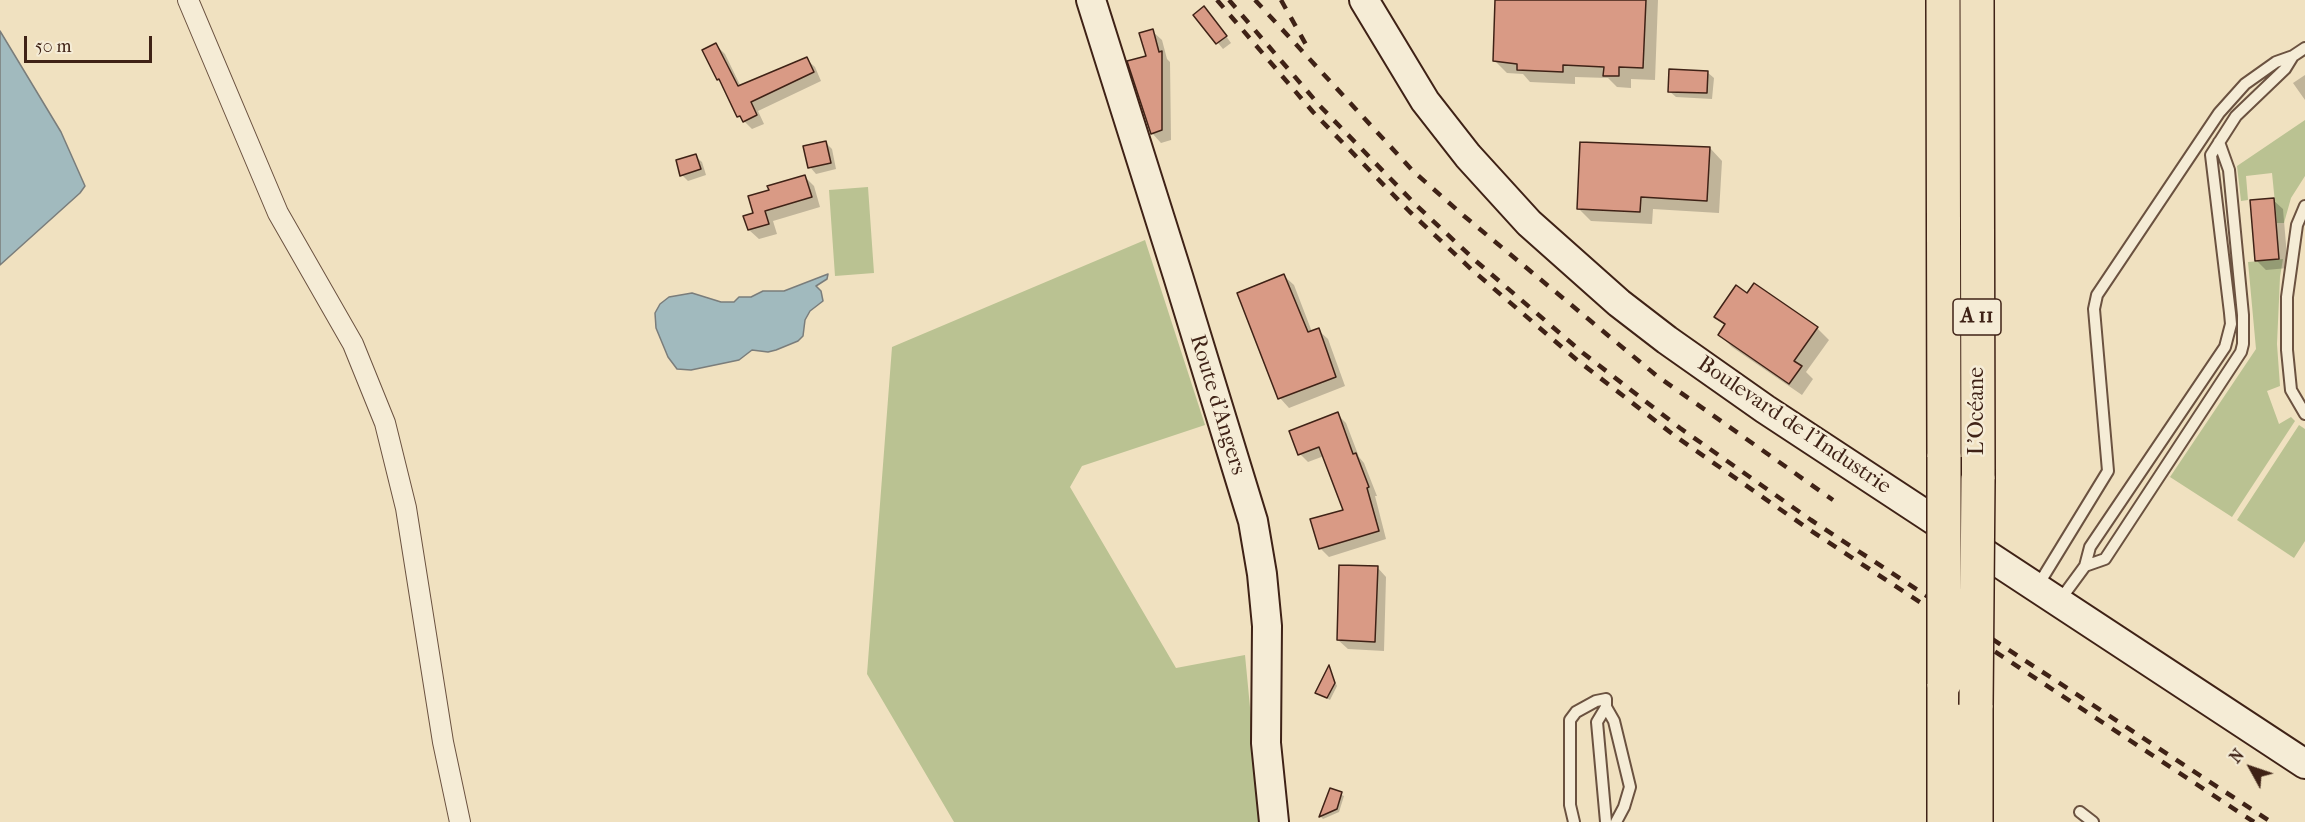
<!DOCTYPE html>
<meta charset="utf-8">
<style>
body{margin:0}
#map{position:relative;width:2305px;height:822px;overflow:hidden;background:#f0e1c0;font-family:"IM FELL French Canon",serif}
canvas{display:block}
.north{position:absolute;left:2221px;top:738px;width:60px;height:60px;-webkit-text-stroke:4px #f5ecd6;paint-order:stroke;rotate:310deg;font-size:16px;font-weight:700;line-height:24px;text-align:center;color:#3f2216}
.north::after{content:'';display:block;margin:auto;width:21px;height:27px;background:#3f2216;clip-path:polygon(50% 0,100% 100%,50% 72%,0 100%)}
.scale{position:absolute;left:24px;top:36px;width:128px;height:27px;box-sizing:border-box;border:3px solid #3f2216;border-top:0;padding-left:8px;font-size:18px;line-height:21px;white-space:nowrap;color:#3f2216;-webkit-text-stroke:4px #f5ecd6;paint-order:stroke}
</style>
<div id="map">
<canvas width="2305" height="822"></canvas>
<div class="north">N</div>
<div class="scale">50 m</div>
</div>
<script>
const ctx = document.querySelector('canvas').getContext('2d');
ctx.lineJoin = 'round';
function fillPath(path, color) { ctx.fillStyle = color; ctx.fill(path, 'evenodd'); }
const shape = rows => new Path2D(rows.map(r => 'M' + r).join(''));
function stroke(path, color, width, dash) { ctx.strokeStyle = color; ctx.lineWidth = width; ctx.lineCap = dash ? 'butt' : 'round'; ctx.setLineDash(dash || []); ctx.stroke(path); }
function drawText(font, color, halo, rows, align = 'center') {
  ctx.font = font + ' "IM FELL French Canon",serif'; ctx.lineWidth = 5; ctx.setLineDash([]); ctx.textBaseline = 'middle'; ctx.strokeStyle = halo; ctx.fillStyle = color; for (const [text, x, y, turn = 0] of rows) {
    ctx.save(); ctx.translate(x, y); ctx.rotate((+turn || 0) * Math.PI / 180); ctx.textAlign = isNaN(turn) ? turn : align; if (halo) ctx.strokeText(text, 0, 0); ctx.fillText(text, 0, 0); ctx.restore();
  }
}
fillPath(shape([
 [2305,120,2305,176,2291,198,2284,223,2277,223,2272,173,2246,176,2248,200,2241,201,2237,166],
 [868,187,874,273,835,276,829,190],
 [1145,240,1205,425,1082,466,1070,487,1176,668,1245,655,1261,822,954,822,867,674,892,347],
 [2283,259,2280,277,2277,344,2280,386,2267,391,2279,424,2291,417,2295,421,2232,517,2170,477,2256,349,2248,262],
 [2299,425,2305,429,2305,541,2294,558,2237,520]
]), '#bac292');
const water = shape([
 [0,31,61,132,85,186,80,193,0,265,0,31],
 [828,274,827,279,816,286,821,291,823,301,810,311,805,320,803,336,798,341,776,350,768,352,752,350,739,360,691,370,677,369,668,357,656,328,655,313,660,304,669,297,692,293,721,302,734,302,739,297,751,297,763,291,784,291,828,274]
]);
fillPath(water, '#a1babe');
stroke(water, '#7a7d7b', 1.5);
fillPath(shape([
 [1497,0,1658,0,1655,80,1631,79,1631,88,1617,87,1608,78,1575,77,1575,84,1530,82,1523,74,1507,73,1494,60],
 [1210,14,1231,43,1223,49,1195,15],
 [1152,31,1162,40,1167,59,1170,62,1171,140,1161,143,1152,133,1148,57],
 [716,45,725,54,741,87,806,59,815,67,821,81,758,111,764,124,752,129,739,116,724,86,718,79],
 [1707,72,1714,78,1712,99,1676,97,1669,91],
 [2305,75,2305,100,2293,83],
 [826,143,832,149,836,169,816,174,810,167],
 [1710,148,1722,161,1719,213,1653,209,1652,224,1591,221,1578,208],
 [695,156,702,162,706,175,688,181,682,175],
 [805,177,814,186,820,207,773,221,777,234,759,239,749,230,754,214],
 [2273,200,2283,209,2288,268,2266,270,2257,261],
 [1284,276,1294,285,1312,332,1318,330,1328,339,1345,386,1289,408,1280,398,1239,294],
 [1748,295,1817,328,1829,340,1806,372,1813,379,1802,395,1732,347,1720,335,1726,326,1716,317],
 [1337,414,1346,423,1359,457,1364,463,1377,496,1375,496,1386,539,1329,557,1320,548,1344,511,1324,456,1308,462,1300,454],
 [1377,567,1386,577,1384,651,1348,649,1338,640],
 [1329,667,1337,686,1330,700,1320,695],
 [1331,790,1344,796,1339,812,1323,819,1321,817]
]), '#0003');
const building = shape([
 [1495,0,1646,0,1643,68,1619,67,1619,76,1603,76,1604,67,1563,65,1563,72,1517,70,1517,64,1493,61,1495,0],
 [1204,6,1227,36,1216,44,1193,15,1204,6],
 [1153,29,1159,52,1162,51,1162,130,1151,134,1127,61,1146,56,1139,33,1153,29],
 [716,43,738,86,807,57,814,72,751,102,757,115,743,122,740,116,737,117,719,79,717,80,702,50,716,43],
 [1669,69,1708,71,1707,93,1668,92,1669,69],
 [826,141,831,163,808,168,803,146,826,141],
 [1580,142,1710,147,1707,201,1641,197,1640,212,1577,209,1580,142],
 [696,154,701,169,680,176,676,160,696,154],
 [805,175,812,197,765,211,769,224,748,230,743,216,753,213,748,196,769,190,767,186,805,175],
 [2274,198,2279,259,2255,261,2250,200,2274,198],
 [1284,274,1308,332,1319,328,1336,377,1278,399,1237,293,1284,274],
 [1754,283,1818,327,1794,361,1802,366,1789,384,1718,335,1725,324,1714,317,1736,285,1747,293,1754,283],
 [1338,412,1353,454,1356,453,1369,487,1367,488,1379,531,1319,549,1310,519,1343,510,1319,447,1298,455,1289,431,1338,412],
 [1339,565,1378,566,1375,642,1337,640,1339,565],
 [1329,665,1335,683,1327,698,1315,693,1329,665],
 [1330,788,1342,792,1337,809,1319,817,1330,788]
]);
fillPath(building, '#d99a85');
stroke(building, '#3f2216', 1.5);
const lane = shape([
 [2305,206,2297,225,2287,297,2287,350,2291,390,2305,414],
 [2085,566,2105,559,2241,352,2243,344,2243,315,2229,170,2219,142],
 [2037,587,2108,471,2094,309,2097,295,2219,113,2245,84,2276,62,2293,56,2305,48],
 [2060,600,2085,566,2090,547,2225,347,2231,324,2230,313,2211,155,2236,116,2285,69,2293,56],
 [1606,707,1614,721,1630,787,1624,807,1616,822],
 [2080,812,2093,822],
 [1574,822,1570,805,1570,720,1576,712,1596,701,1606,699,1606,707,1597,722,1606,822]
]);
const street = shape([
 [188,0,278,213,353,344,385,423,406,508,443,742,460,822]
]);
const secondary = shape([
 [1091,0,1178,276,1253,521,1262,574,1267,626,1266,743,1274,822],
 [1364,0,1425,101,1468,156,1529,223,1619,303,1667,340,1765,409,2305,764]
]);
const highway = shape([
 [1943,0,1944,457],
 [1977,0,1978,479],
 [1944,822,1944,684],
 [1976,822,1976,705]
]);
stroke(lane, '#6b5240', 14);
stroke(street, '#6b5240', 22);
stroke(secondary, '#3f2216', 32);
stroke(highway, '#3f2216', 36);
stroke(lane, '#f5ecd6', 10);
stroke(street, '#f5ecd6', 20);
stroke(secondary, '#f5ecd6', 28);
stroke(highway, '#f0e1c0', 33);
stroke(shape([
 [1217,0,1313,112,1410,212,1471,269,1577,360,1675,436,1807,528,2254,822],
 [1229,0,1320,106,1416,205,1477,262,1583,353,1680,428,1811,520,2271,822],
 [1255,0,1413,171,1464,216,1657,376,1833,500],
 [1281,0,1309,50]
]), '#3f2216', 4.5, [10, 10]);
const highwayBridge = shape([
 [1944,684,1944,457],
 [1976,705,1978,479]
]);
stroke(highwayBridge, '#3f2216', 36, []);
stroke(highwayBridge, '#f0e1c0', 33);
for (const [x, y, w] of [
 [1977,317,48]
]) { const box = new Path2D(); box.roundRect(x - w / 2, y - 18, w, 36, 4.5); ctx.fillStyle = '#f5ecd6'; ctx.fill(box); stroke(box, '#3f2216', 1.5); }
drawText('bold 21px', '#3f2216', null, [
 ["A 11",1977,317]
]);
drawText('22px', '#3f2216', '#f5ecd6', [
 ["Route d'Angers",1217,405,73],
 ["L’Océane",1978,411,-90],
 ["Boulevard de l'Industrie",1794,426,34]
]);
</script>
